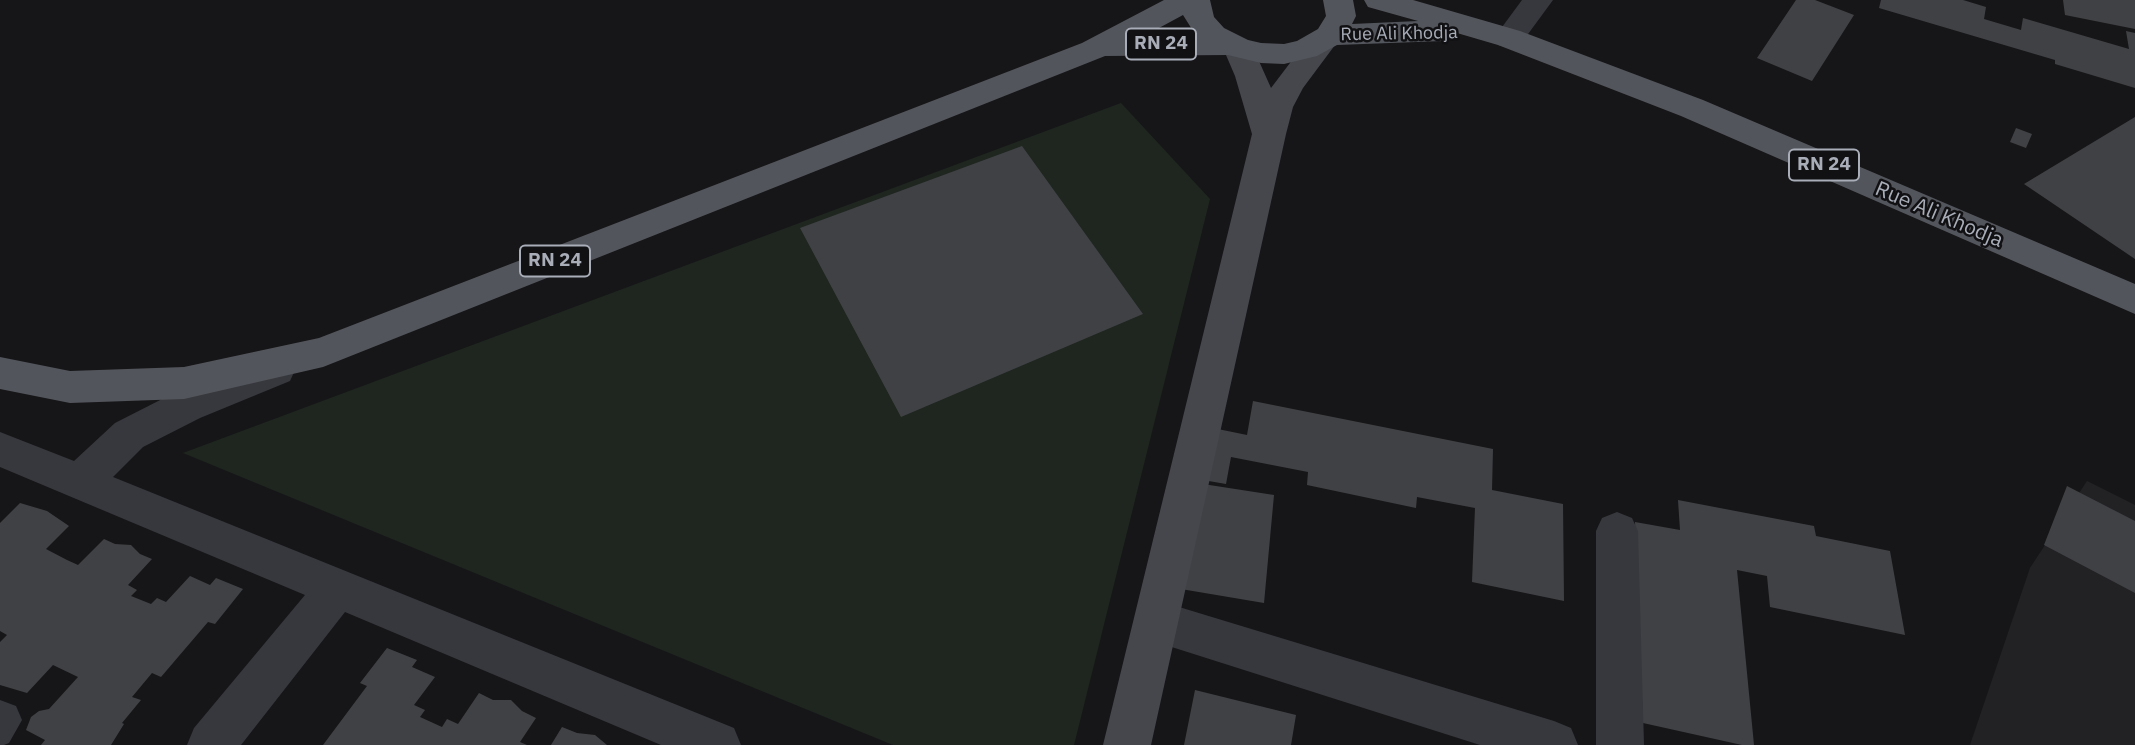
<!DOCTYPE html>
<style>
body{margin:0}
canvas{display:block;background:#161618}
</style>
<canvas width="2135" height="745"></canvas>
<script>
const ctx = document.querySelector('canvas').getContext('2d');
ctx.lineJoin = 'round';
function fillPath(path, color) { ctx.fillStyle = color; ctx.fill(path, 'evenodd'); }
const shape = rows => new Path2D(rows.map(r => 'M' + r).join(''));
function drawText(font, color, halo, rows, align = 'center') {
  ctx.font = font + ' "IBM Plex Sans",sans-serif'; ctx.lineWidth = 5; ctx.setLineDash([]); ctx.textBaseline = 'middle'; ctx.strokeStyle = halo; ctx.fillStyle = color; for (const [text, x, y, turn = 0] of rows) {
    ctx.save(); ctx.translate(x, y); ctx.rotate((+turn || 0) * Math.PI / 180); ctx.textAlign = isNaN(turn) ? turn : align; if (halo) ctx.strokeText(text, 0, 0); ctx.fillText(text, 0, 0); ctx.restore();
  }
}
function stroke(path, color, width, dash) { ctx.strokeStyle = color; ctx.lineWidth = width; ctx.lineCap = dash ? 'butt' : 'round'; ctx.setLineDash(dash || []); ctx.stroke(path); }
fillPath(shape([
 [2087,481,2135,505,2135,745,1970,745,2030,568]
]), '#222225');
fillPath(shape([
 [1121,103,1210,199,1074,745,893,745,183,453]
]), '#1e261f');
fillPath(shape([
 [1796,0,1815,0,1854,15,1812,81,1757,58],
 [1881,0,1963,0,1986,7,1984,19,2021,30,2023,18,2129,49,2126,31,2135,33,2135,88,2055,64,2055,60,1879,8],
 [2063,0,2135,0,2135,29,2065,15],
 [2135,117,2135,259,2024,184],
 [2016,128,2032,134,2026,148,2010,142],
 [1022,146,1143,314,901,417,800,228],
 [1253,401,1493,449,1492,490,1563,504,1564,601,1472,582,1475,508,1417,497,1416,508,1307,485,1308,472,1231,457,1226,484,1197,479,1208,427,1247,435],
 [1190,482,1274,495,1264,603,1175,588],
 [2067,486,2135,521,2135,593,2044,545],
 [1678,500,1814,526,1816,536,1890,551,1905,635,1770,607,1767,576,1737,570,1754,745,1742,745,1643,723,1635,522,1680,530],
 [20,503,47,511,69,526,46,549,67,560,78,565,104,539,115,544,131,545,140,554,152,559,128,585,137,590,131,596,151,604,157,598,166,602,190,576,210,585,216,578,243,589,215,624,208,622,161,677,152,673,132,697,141,700,122,723,124,724,111,745,41,745,45,740,26,730,31,717,39,711,49,709,78,677,53,665,27,693,0,685,0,642,7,635,0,631,0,523],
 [387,648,417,660,412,667,435,677,414,705,425,710,420,717,442,727,447,719,458,724,479,693,493,700,511,700,522,711,536,718,520,742,527,745,323,745,367,686,360,683],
 [1195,690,1296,715,1291,745,1184,745],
 [562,727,577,733,595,735,607,745,551,745]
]), '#404145');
fillPath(shape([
 [0,700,16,706,22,720,9,743,4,745,0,745,0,700]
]), '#37383d');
fillPath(shape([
 [1522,0,1553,0,1520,45,1509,48,1498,45,1494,38,1522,0],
 [276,354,290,359,295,370,290,381,200,418,143,447,113,477,734,728,741,745,661,745,345,612,241,745,187,745,194,728,305,595,0,467,0,432,74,461,115,423,172,394,276,354],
 [1617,512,1632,518,1638,531,1644,745,1596,745,1596,531,1602,518,1617,512],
 [1156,600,1554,721,1571,728,1578,745,1480,745,1156,642,1140,636,1134,621,1140,606,1156,600]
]), '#37383d');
fillPath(shape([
 [1323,31,1334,34,1338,41,1303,88,1293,107,1286,134,1151,745,1103,745,1252,134,1235,76,1223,48,1228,41,1239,38,1250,41,1271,88,1312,34,1323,31]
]), '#45474d');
fillPath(shape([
 [1164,0,1210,0,1214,17,1224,28,1248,40,1261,43,1284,44,1297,41,1318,29,1326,16,1323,0,1353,0,1356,16,1352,24,1418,21,1368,7,1364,0,1413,0,1520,31,1703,100,2135,284,2135,314,1681,116,1498,45,1457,33,1454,38,1443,41,1337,45,1317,56,1284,64,1261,63,1228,55,1105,56,323,367,184,399,70,403,0,389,0,357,70,371,184,367,319,338,1082,43,1164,0],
 [1183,15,1195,34,1146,35,1183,15]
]), '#53555c');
drawText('18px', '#a8adb8', '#111113', [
 ["Rue Ali Khodja",1399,34,-1]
]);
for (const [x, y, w] of [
 [1161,44,70],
 [1824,165,70],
 [555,261,70]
]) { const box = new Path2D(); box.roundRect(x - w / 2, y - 15.5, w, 31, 5); ctx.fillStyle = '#111113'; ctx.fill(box); stroke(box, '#a8adb8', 2); }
drawText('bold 19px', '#a8adb8', null, [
 ["RN 24",1161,44],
 ["RN 24",1824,165],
 ["RN 24",555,261]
]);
drawText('21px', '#a8adb8', '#111113', [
 ["Rue Ali Khodja",1939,215,23]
]);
</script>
